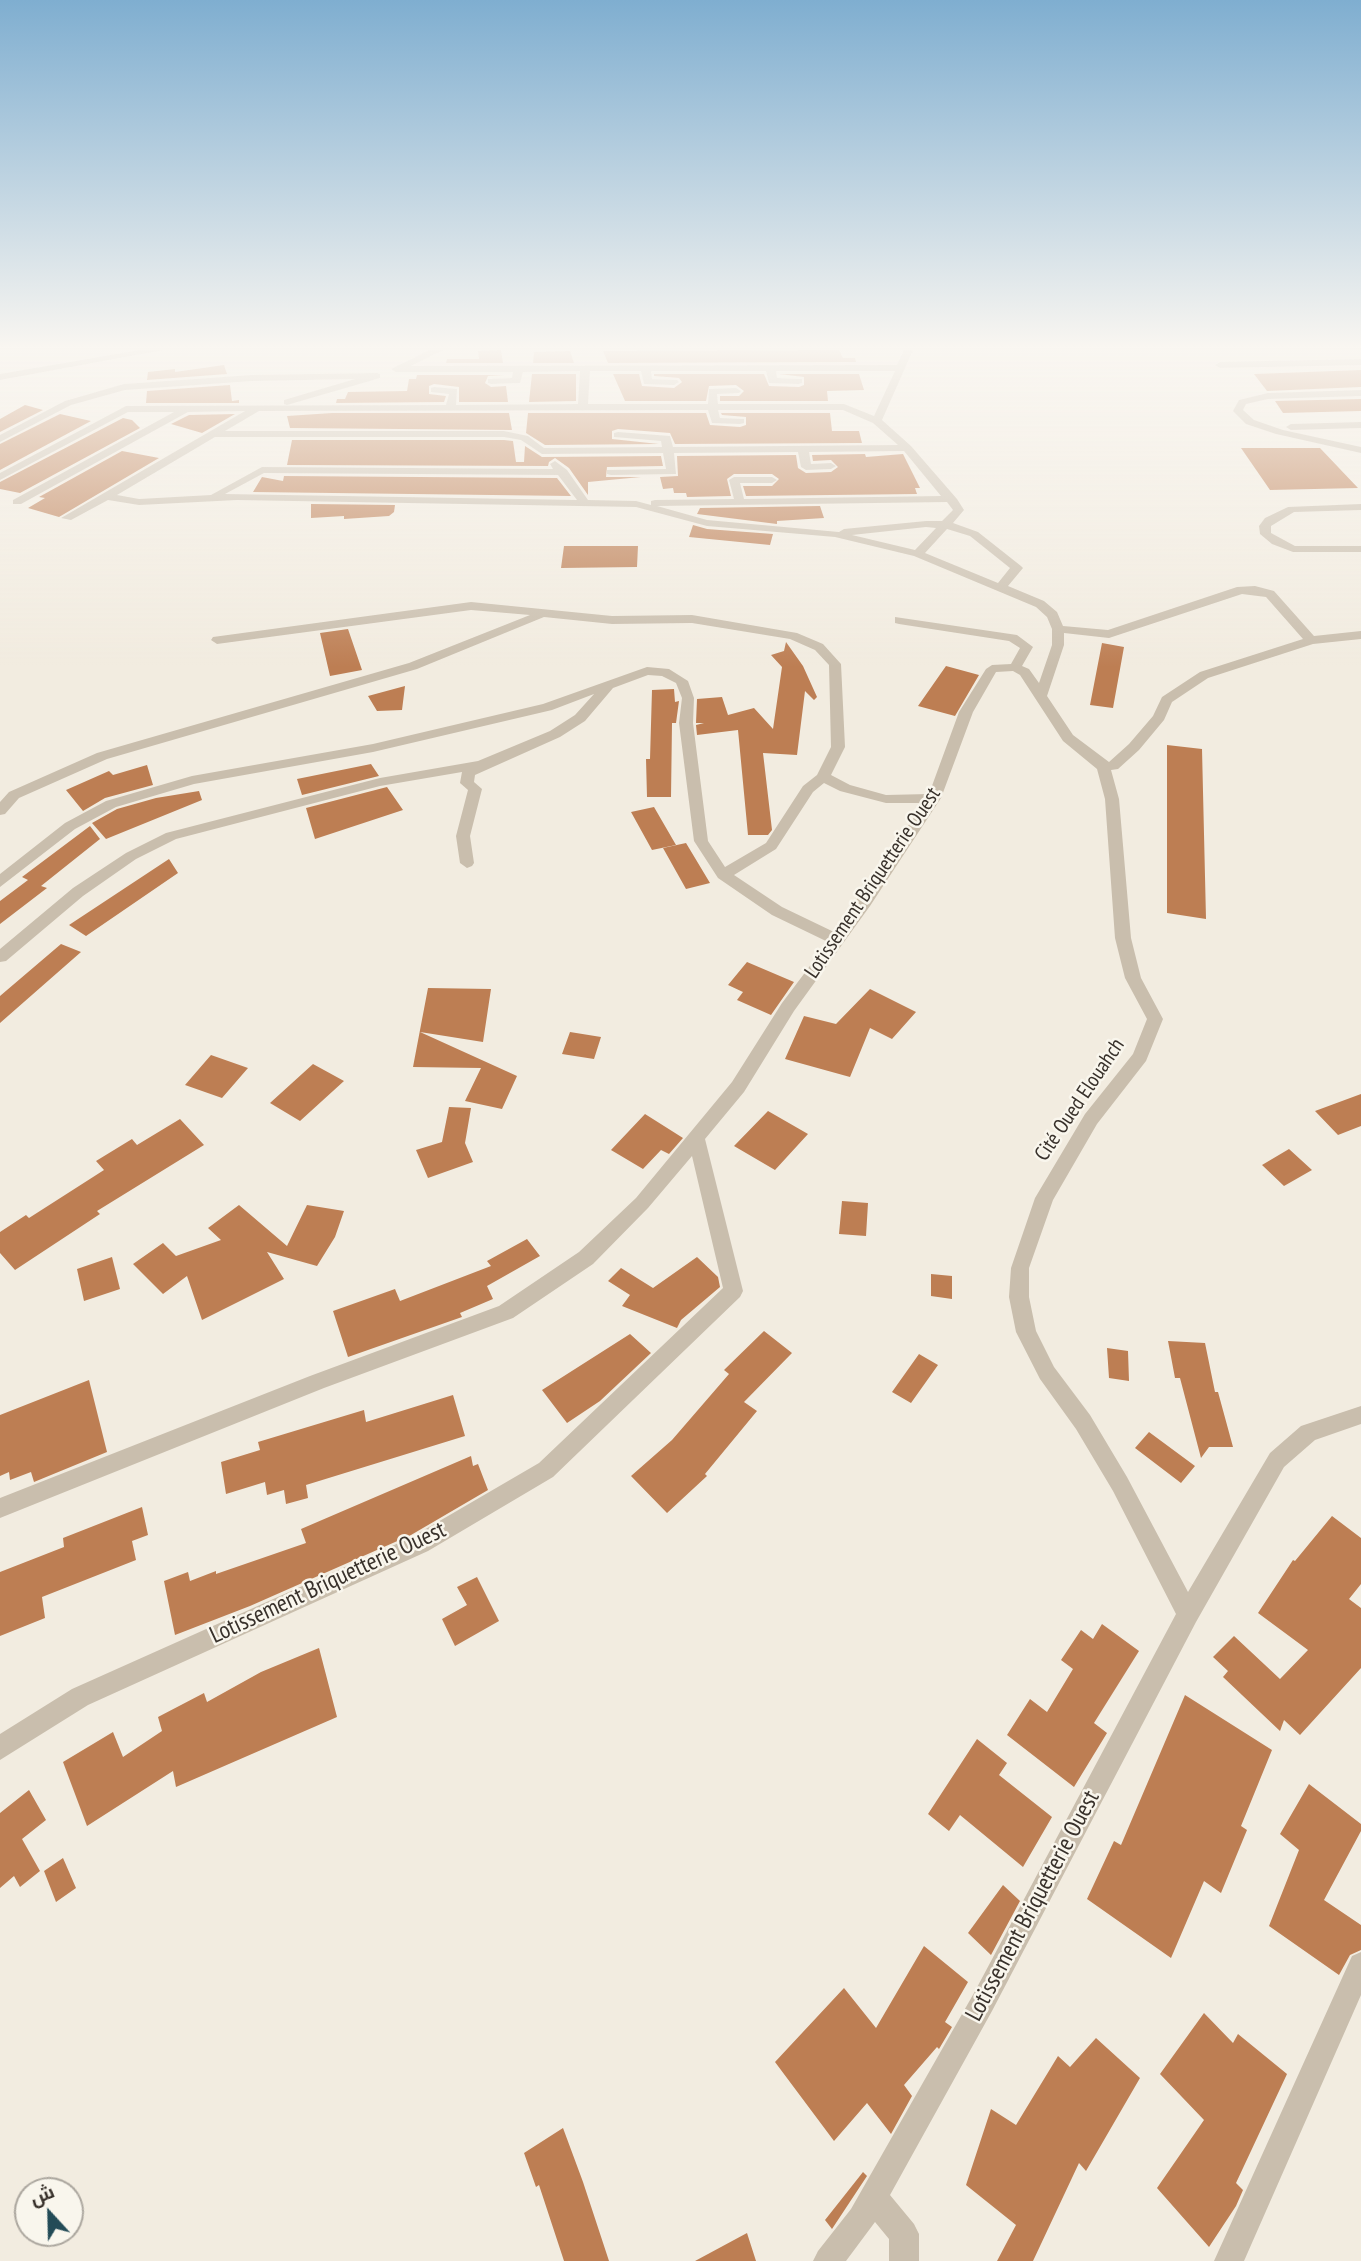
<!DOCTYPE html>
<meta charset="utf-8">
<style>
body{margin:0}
#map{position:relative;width:1361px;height:2261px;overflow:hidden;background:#f2ece0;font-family:"PT Sans Narrow",Cairo,sans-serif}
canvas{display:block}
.north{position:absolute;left:14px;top:2177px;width:70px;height:70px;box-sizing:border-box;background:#f9f6ed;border:2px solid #aca79f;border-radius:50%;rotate:338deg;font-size:19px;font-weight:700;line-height:28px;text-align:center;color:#38312b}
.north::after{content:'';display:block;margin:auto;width:24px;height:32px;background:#234b57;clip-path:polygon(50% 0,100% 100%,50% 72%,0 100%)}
</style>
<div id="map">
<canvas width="1361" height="2261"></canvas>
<div class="north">ش</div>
</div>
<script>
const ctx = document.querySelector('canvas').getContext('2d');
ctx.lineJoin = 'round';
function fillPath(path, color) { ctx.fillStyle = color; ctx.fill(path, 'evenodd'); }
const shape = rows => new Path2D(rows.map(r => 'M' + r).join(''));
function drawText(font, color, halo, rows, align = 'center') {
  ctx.font = font + ' "PT Sans Narrow",sans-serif'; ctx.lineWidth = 5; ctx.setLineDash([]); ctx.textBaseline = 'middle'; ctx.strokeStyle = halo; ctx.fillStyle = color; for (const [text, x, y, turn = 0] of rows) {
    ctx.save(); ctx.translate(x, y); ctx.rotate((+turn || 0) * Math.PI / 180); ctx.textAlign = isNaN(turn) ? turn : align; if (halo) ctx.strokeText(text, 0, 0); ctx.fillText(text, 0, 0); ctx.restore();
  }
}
fillPath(shape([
 [501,350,503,363,446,363,447,359,479,359,478,351],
 [839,350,843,358,855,358,856,362,608,363,603,351],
 [570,351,574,363,533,363,534,352],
 [224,365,227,374,147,380,148,372,175,369,175,372],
 [1361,370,1361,387,1267,391,1254,374],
 [532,374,576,374,576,401,529,402],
 [613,374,639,374,642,386,674,388,682,382,679,378,654,376,654,374,764,374,769,386,799,387,804,385,804,377,779,374,859,374,864,390,827,391,828,401,720,401,720,396,739,396,744,391,736,385,709,386,706,401,625,401],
 [417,375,504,375,488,376,485,383,491,387,506,386,508,402,459,402,459,387,434,384,429,386,429,394,446,396,444,402,336,403,337,399,345,399,348,392,407,391,409,379,416,379],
 [230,385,232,401,239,400,239,403,146,403,147,391],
 [1361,399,1361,411,1283,413,1275,401],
 [25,405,43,410,0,432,0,419],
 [332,413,509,413,512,430,290,428,287,416],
 [528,413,706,413,710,425,740,427,746,425,746,417,722,415,721,413,830,413,832,431,859,431,862,443,675,444,670,433,618,429,612,431,612,439,659,444,545,445,526,433],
 [60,414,91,421,0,470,0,444],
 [235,414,202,433,171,424,189,415],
 [123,418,132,420,140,428,20,493,0,489,0,482],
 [292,440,504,440,513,441,516,462,524,462,525,446,542,457,661,456,663,466,607,467,606,477,641,477,588,482,588,495,569,468,555,458,549,462,548,466,287,465],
 [1241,448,1320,448,1358,488,1270,490],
 [122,451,159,458,59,517,28,508,45,498,39,497],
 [865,454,866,457,903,454,920,488,915,488,917,494,746,496,743,486,772,486,779,479,772,474,734,474,727,479,731,496,687,497,686,493,674,493,673,488,663,489,660,477,678,476,677,456,796,455,798,468,806,473,831,472,838,467,831,460,813,461,812,455],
 [284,476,557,478,571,496,253,492,262,477,283,481],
 [311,504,395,505,394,512,389,516,344,519,344,516,311,518],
 [820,506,824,518,777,521,777,524,697,514,700,508],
 [693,525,707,529,773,534,770,545,689,537],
 [564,546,638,546,637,567,561,568],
 [348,629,362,670,330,676,320,633],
 [786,642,803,666,817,697,814,700,805,691,797,755,763,753,772,830,768,835,748,835,738,730,697,735,696,725,704,723,696,723,697,699,722,697,728,715,754,708,773,729,782,667,771,655,784,651],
 [1102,643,1124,647,1113,708,1090,705],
 [946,666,979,675,955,716,918,706],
 [405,686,402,710,377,711,368,696],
 [674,689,675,702,679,701,676,723,672,723,671,797,647,797,646,759,650,759,652,690],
 [1167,745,1202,749,1206,919,1167,913],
 [371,764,379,776,302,795,297,779],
 [147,765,153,785,105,798,83,811,66,790,109,771,113,775],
 [387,787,403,810,315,839,306,808],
 [199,791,202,800,106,839,92,823,117,809,156,798],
 [654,807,676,845,652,850,631,812],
 [90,826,100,839,41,886,47,888,0,924,0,901,28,880,22,877],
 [686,843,710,883,686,889,663,848],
 [169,859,178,873,86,936,69,925],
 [61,944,81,952,0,1023,0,996],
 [747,962,794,982,771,1015,737,1000,743,992,728,985],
 [428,988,491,989,483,1042,420,1032,517,1076,502,1109,465,1101,481,1068,413,1067],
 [870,989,916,1012,892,1039,870,1028,850,1077,785,1059,804,1016,836,1024],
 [570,1032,601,1037,594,1059,562,1054],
 [211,1055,248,1068,222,1098,185,1085],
 [313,1064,344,1081,300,1121,270,1103],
 [1361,1094,1361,1126,1338,1135,1315,1111],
 [449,1107,471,1108,465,1143,473,1162,428,1178,416,1150,442,1142],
 [768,1111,808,1134,775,1170,734,1146],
 [645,1114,683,1138,669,1154,661,1150,643,1169,611,1150],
 [180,1119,204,1145,97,1211,100,1214,15,1270,0,1253,0,1232,26,1215,29,1218,104,1170,96,1161,132,1139,137,1145],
 [1289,1149,1312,1170,1284,1186,1262,1165],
 [842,1201,868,1203,866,1236,839,1234],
 [239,1205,287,1246,307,1205,344,1211,335,1237,317,1266,267,1252,284,1279,202,1320,187,1276,163,1294,133,1264,163,1243,176,1256,221,1240,208,1228],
 [527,1239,540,1256,487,1286,493,1299,460,1313,462,1317,348,1357,333,1311,395,1289,400,1301,491,1266,487,1261],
 [112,1257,120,1289,84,1301,77,1269],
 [697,1257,718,1277,720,1287,681,1320,677,1328,622,1306,630,1295,608,1281,621,1268,653,1288],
 [931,1274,952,1276,952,1299,931,1296],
 [764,1331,792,1353,744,1402,757,1411,705,1474,707,1476,667,1513,631,1476,672,1440,729,1374,724,1370],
 [630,1334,651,1353,600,1401,567,1423,542,1390],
 [1168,1341,1205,1343,1215,1392,1218,1392,1233,1447,1209,1447,1201,1458,1180,1378,1175,1378],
 [1107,1348,1128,1351,1129,1381,1109,1378],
 [919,1354,938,1365,911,1403,892,1392],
 [89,1380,107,1452,34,1482,31,1472,10,1480,9,1472,0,1476,0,1415],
 [453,1395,465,1436,306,1485,308,1498,286,1504,284,1490,267,1495,265,1482,226,1494,221,1462,260,1450,258,1442,364,1410,366,1422],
 [1149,1432,1195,1466,1181,1483,1135,1448],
 [471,1456,473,1466,478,1464,488,1490,411,1535,250,1606,175,1635,164,1581,188,1572,190,1581,216,1571,216,1574,306,1543,301,1529],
 [142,1507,148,1535,132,1541,136,1560,42,1597,45,1618,0,1636,0,1572,64,1547,63,1538],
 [1332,1516,1361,1538,1361,1584,1349,1599,1361,1608,1361,1668,1300,1735,1284,1720,1280,1731,1223,1677,1228,1671,1213,1657,1234,1636,1280,1679,1308,1650,1258,1613,1293,1560,1295,1561],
 [477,1577,499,1621,455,1646,442,1619,467,1605,457,1587],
 [1102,1624,1139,1651,1094,1723,1107,1733,1074,1787,1007,1735,1030,1699,1047,1712,1073,1669,1061,1660,1081,1630,1093,1639],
 [319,1648,337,1717,176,1787,173,1771,87,1826,63,1762,113,1732,123,1757,162,1731,158,1717,204,1693,207,1702,261,1672],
 [1185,1695,1272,1750,1241,1826,1247,1830,1221,1893,1204,1881,1171,1958,1087,1899,1114,1841,1121,1845],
 [977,1739,1007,1763,999,1775,1052,1817,1023,1867,960,1815,949,1831,928,1814],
 [1309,1784,1361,1824,1361,1831,1324,1900,1361,1925,1361,1950,1350,1955,1339,1975,1269,1926,1299,1850,1280,1834],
 [29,1790,46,1820,22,1839,40,1871,20,1887,14,1876,0,1888,0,1813],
 [63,1858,76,1888,56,1902,44,1871],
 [1003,1885,1020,1901,991,1955,968,1933],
 [924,1946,968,1982,945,2022,952,2027,939,2049,937,2047,904,2085,912,2096,891,2134,867,2103,834,2141,775,2062,844,1988,876,2028],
 [1204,2013,1233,2043,1238,2034,1287,2074,1236,2183,1243,2190,1236,2206,1209,2247,1157,2188,1204,2120,1160,2074],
 [1096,2038,1140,2078,1086,2171,1079,2163,1033,2261,997,2261,1016,2225,966,2185,991,2109,1016,2125,1058,2056,1070,2067],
 [563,2128,583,2182,609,2261,564,2261,539,2185,536,2187,524,2153],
 [863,2172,867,2176,832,2229,825,2220],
 [747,2233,756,2261,695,2261]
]), '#bd7e53');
fillPath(shape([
 [140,350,163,350,0,380,0,374,140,350],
 [430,350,443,350,411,366,897,365,904,350,913,350,882,420,911,446,957,499,964,510,953,523,978,532,1021,566,1023,568,1008,586,1044,601,1057,612,1063,626,1108,630,1237,587,1255,586,1274,591,1314,636,1361,631,1361,639,1313,644,1208,678,1172,702,1164,720,1139,750,1118,769,1111,770,1119,799,1131,938,1141,978,1163,1019,1146,1061,1097,1124,1053,1200,1029,1268,1029,1297,1036,1331,1054,1367,1090,1415,1127,1477,1188,1592,1270,1453,1301,1426,1361,1406,1361,1424,1315,1440,1284,1467,1196,1622,992,2011,890,2195,914,2224,919,2234,919,2261,889,2261,889,2239,875,2222,846,2261,813,2261,818,2251,851,2209,974,1993,1176,1614,1113,1491,1076,1429,1040,1379,1016,1332,1009,1297,1011,1268,1035,1198,1085,1114,1133,1054,1147,1019,1125,978,1115,938,1105,799,1097,769,1063,741,1020,675,1013,671,996,672,973,712,941,798,870,906,794,1011,744,1092,705,1139,743,1291,740,1297,553,1477,428,1551,88,1705,0,1760,0,1734,72,1689,412,1537,539,1463,723,1288,692,1156,648,1208,593,1264,513,1318,324,1388,0,1518,0,1498,310,1376,499,1306,579,1252,636,1198,732,1082,782,1003,828,942,772,915,718,878,694,841,679,723,682,698,676,683,662,676,648,675,613,688,585,721,560,737,475,775,474,782,482,789,470,836,474,863,472,866,467,868,460,863,456,836,468,790,460,783,462,772,380,786,176,839,136,859,83,896,6,961,0,962,0,949,73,888,126,853,166,833,380,778,478,761,550,731,575,715,594,694,552,710,373,752,194,784,116,807,75,829,0,887,0,874,65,823,106,801,192,776,373,744,543,704,647,667,669,669,688,681,694,698,693,723,708,841,725,867,766,843,803,786,817,775,831,747,829,665,815,650,790,639,692,623,612,624,544,617,417,669,107,759,19,798,5,814,0,815,0,802,9,792,97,753,409,663,530,615,471,610,217,644,211,640,213,637,471,602,612,616,692,615,797,633,823,644,841,664,845,747,831,775,850,785,886,795,929,794,959,712,986,669,992,665,1011,664,1020,648,1009,641,899,624,895,623,895,617,1017,635,1033,647,1022,666,1029,669,1039,683,1052,645,1052,629,1047,617,1036,607,914,556,835,537,707,526,636,507,237,500,139,505,108,500,71,520,61,518,245,411,188,412,21,504,13,504,13,500,174,412,128,412,0,480,0,473,126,406,446,405,449,394,431,392,431,388,434,387,457,389,456,405,578,404,580,371,523,372,520,383,491,384,488,383,488,379,512,378,513,372,396,372,391,369,430,350],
 [590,371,641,371,644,384,674,385,679,382,677,380,652,379,651,371,766,371,769,383,799,384,802,383,802,379,777,378,776,371,895,371,874,416,844,404,718,404,717,394,739,393,741,391,736,388,709,389,708,404,588,404,590,371],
 [708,410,712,423,740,424,744,423,744,419,720,418,718,410,843,410,873,423,898,445,673,447,670,436,618,432,614,433,614,437,661,441,662,447,544,448,528,436,504,431,225,431,259,411,708,410],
 [215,437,504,437,521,440,542,454,663,453,666,469,607,470,607,474,611,475,676,474,674,453,798,452,801,467,806,470,831,469,836,466,831,463,811,464,809,452,904,451,941,496,744,499,740,483,772,483,777,480,772,477,734,477,729,480,734,499,655,500,651,501,651,505,636,501,588,500,567,470,555,461,550,464,553,469,262,467,211,495,139,499,117,495,215,437],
 [264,473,558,475,577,500,225,494,264,473],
 [947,502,953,510,942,521,926,521,844,529,839,532,707,520,657,506,947,502],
 [926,527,936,528,915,550,852,535,926,527],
 [947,529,970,536,1010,568,998,583,925,553,947,529],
 [1242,594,1266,597,1303,639,1200,672,1162,697,1153,716,1129,744,1109,762,1073,735,1047,696,1064,645,1064,633,1109,638,1242,594],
 [824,783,840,791,886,803,924,803,834,932,782,907,734,875,776,849,813,792,824,783],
 [1361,359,1361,365,1220,368,1215,365,1220,362,1361,359],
 [377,373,380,374,380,378,287,405,284,404,284,400,355,379,252,381,125,390,71,405,0,442,0,435,65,401,124,384,252,375,377,373],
 [1361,390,1361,396,1268,399,1246,404,1243,410,1254,420,1283,430,1361,447,1361,453,1276,434,1246,424,1233,411,1239,400,1268,393,1361,390],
 [1361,422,1361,428,1291,430,1286,427,1291,424,1361,422],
 [1361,504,1361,510,1294,512,1271,526,1271,533,1295,546,1361,546,1361,552,1293,552,1272,544,1260,534,1259,526,1265,518,1288,507,1361,504],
 [1361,1952,1361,1995,1244,2261,1214,2261,1352,1956,1361,1952]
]), '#c9bead');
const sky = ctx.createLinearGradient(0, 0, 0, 667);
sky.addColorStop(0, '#7faed0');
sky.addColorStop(0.52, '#f9f6f1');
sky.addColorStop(1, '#f9f6f100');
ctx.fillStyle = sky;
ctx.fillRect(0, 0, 1361, 667);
drawText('21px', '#38312b', '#f9f6ed', [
 ["Lotissement Briquetterie Ouest",873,883,-56],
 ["Cité Oued Elouahch",1080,1100,-56]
]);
drawText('24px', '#38312b', '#f9f6ed', [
 ["Lotissement Briquetterie Ouest",328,1583,-25],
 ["Lotissement Briquetterie Ouest",1033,1906,-62]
]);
</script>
